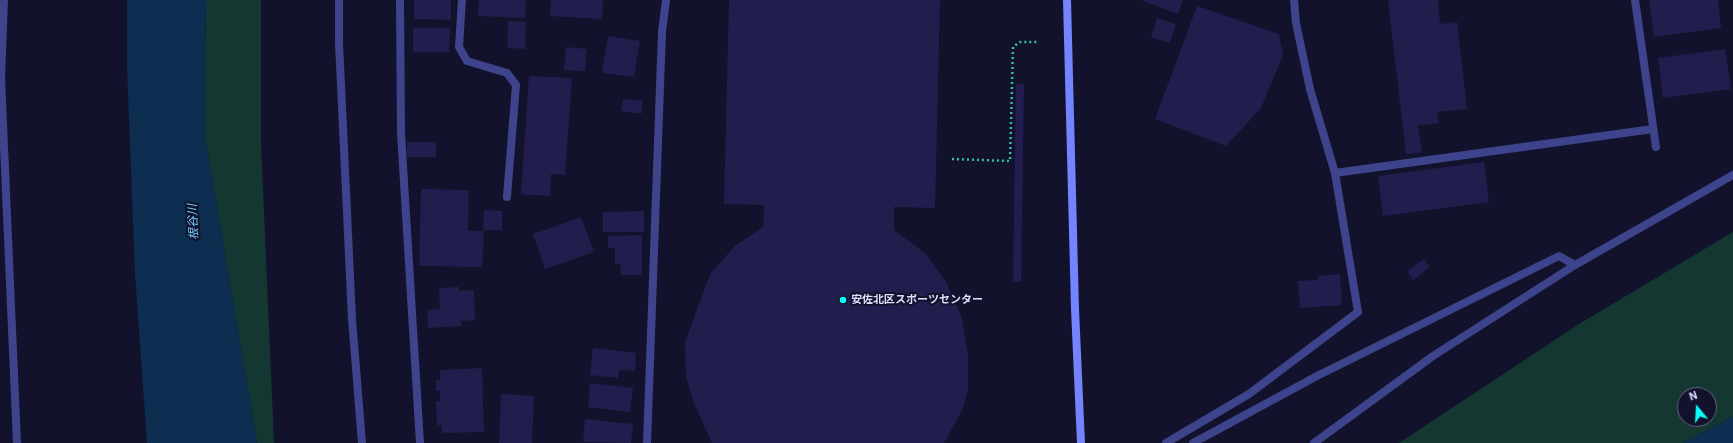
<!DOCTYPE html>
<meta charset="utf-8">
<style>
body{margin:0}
#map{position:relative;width:1733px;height:443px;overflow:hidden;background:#13122c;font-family:Roboto,sans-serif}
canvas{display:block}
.north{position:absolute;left:1677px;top:387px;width:40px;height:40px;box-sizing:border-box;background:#13122c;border:1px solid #646480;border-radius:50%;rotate:342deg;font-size:11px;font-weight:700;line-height:16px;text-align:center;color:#dddeff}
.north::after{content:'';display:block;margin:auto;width:14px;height:18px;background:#0afef7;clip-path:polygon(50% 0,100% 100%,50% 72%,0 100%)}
</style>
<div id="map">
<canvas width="1733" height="443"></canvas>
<div class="north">N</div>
</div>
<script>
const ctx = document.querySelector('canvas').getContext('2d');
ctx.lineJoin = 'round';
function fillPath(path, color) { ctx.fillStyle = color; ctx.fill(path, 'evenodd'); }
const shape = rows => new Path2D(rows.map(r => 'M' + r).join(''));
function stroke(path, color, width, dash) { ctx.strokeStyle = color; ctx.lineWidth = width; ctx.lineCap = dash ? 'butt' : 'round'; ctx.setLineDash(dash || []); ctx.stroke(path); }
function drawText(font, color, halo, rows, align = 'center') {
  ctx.font = font + ' Roboto,"Noto Sans JP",sans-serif'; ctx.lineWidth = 4; ctx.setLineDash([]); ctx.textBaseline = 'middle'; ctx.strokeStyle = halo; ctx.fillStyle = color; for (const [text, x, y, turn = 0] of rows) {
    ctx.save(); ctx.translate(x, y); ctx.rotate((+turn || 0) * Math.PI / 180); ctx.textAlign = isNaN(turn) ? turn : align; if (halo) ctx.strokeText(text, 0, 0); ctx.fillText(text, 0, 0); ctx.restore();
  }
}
fillPath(shape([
 [206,0,261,0,261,143,274,443,257,443,204,131],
 [1733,232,1733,417,1683,443,1399,443,1579,324],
 [1685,395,1709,395,1709,419,1685,419]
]), '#153731');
fillPath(shape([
 [127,0,206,0,204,131,257,443,147,443,135,273,127,66],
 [1733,417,1733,443,1683,443]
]), '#0d2e50');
fillPath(shape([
 [414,0,451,0,451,20,414,19],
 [479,0,526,0,525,18,478,16],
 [551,0,603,0,602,19,550,16],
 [729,0,940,0,935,208,894,207,894,230,926,254,946,282,962,318,968,354,968,388,963,409,944,443,712,443,694,403,686,377,685,342,710,274,735,246,763,227,764,205,724,204],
 [1141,0,1183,0,1178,14],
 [1388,0,1438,0,1440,24,1457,22,1467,109,1437,112,1439,123,1418,126,1422,153,1406,154],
 [1649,0,1718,0,1721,28,1654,37],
 [1197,6,1279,34,1283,55,1261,108,1226,146,1155,119],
 [1157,18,1176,24,1170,43,1151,37],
 [508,21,526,22,525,49,507,48],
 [413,28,450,28,449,52,413,52],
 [608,36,640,41,634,77,602,73],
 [566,47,587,49,585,71,564,70],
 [1725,49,1731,89,1663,98,1658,58],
 [529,76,572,78,565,175,551,174,550,196,521,194],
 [1016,84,1024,84,1021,282,1013,282],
 [623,99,643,101,641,114,621,111],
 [407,142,436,142,436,157,407,157],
 [1484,162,1489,202,1383,216,1378,176],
 [421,189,469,190,468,231,484,231,482,267,419,266],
 [484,210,502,211,502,230,483,230],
 [644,211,644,232,603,232,603,212],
 [581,217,594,252,545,269,533,234],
 [642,235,642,275,621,275,620,264,615,264,615,248,608,248,608,236],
 [1424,259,1430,267,1413,280,1407,271],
 [1340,274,1342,305,1300,308,1298,281,1318,280,1318,276],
 [459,287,459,291,474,290,475,320,461,321,462,326,428,328,427,310,440,309,439,288],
 [593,348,636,353,635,371,619,370,618,378,590,375],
 [482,368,484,432,442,433,442,425,437,425,436,401,440,401,440,391,436,391,436,380,440,380,440,370],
 [590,383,633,388,630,412,588,407],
 [501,394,534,396,532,443,499,443],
 [585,419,633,424,631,443,583,442]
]), '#211e4d');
stroke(shape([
 [952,159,1010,161,1013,47,1020,42,1038,42]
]), '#31bfa4', 2.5, [2, 3]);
stroke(shape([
 [4,0,1,78,17,443],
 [339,0,339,43,352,319,362,443],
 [1314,443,1433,356,1575,265]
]), '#3d448b', 8);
stroke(shape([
 [400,0,401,133,420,443],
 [462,0,459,47,467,61,507,73,516,85,507,197],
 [1635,0,1656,147],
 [1335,173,1653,129],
 [647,443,662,32,666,0],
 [1166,443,1249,394,1358,312,1335,173,1310,89,1296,23,1294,0],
 [1193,443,1317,376,1559,256,1575,265,1733,175]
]), '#3d448b', 8);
stroke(shape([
 [1067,0,1075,309,1081,443]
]), '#7483ff', 8);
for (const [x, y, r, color] of [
 [843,300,4,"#0afef7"]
]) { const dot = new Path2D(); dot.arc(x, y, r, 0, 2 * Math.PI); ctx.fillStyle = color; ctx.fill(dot); stroke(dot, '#13122c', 1.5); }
drawText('bold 11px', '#dddeff', '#13122c', [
 ["安佐北区スポーツセンター",851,300]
], 'left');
drawText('italic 12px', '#6bcdff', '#13122c', [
 ["根谷川",194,222,-93]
]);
</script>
